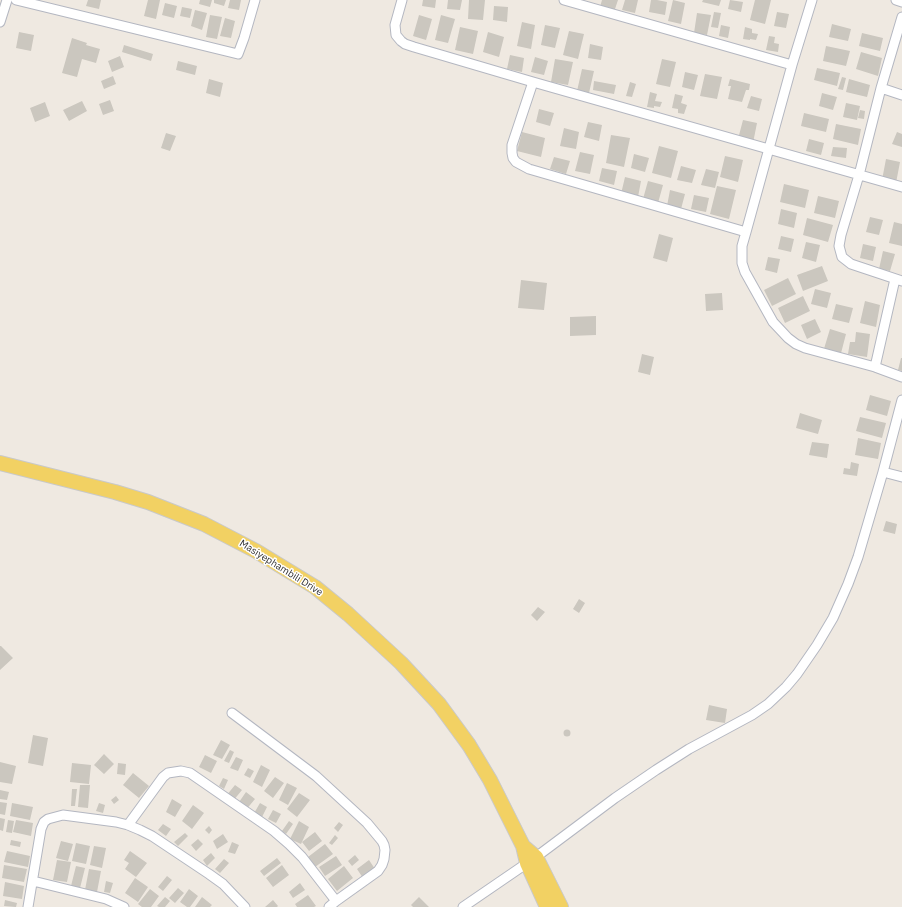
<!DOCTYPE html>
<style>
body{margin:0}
canvas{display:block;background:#efe9e1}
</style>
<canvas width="902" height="907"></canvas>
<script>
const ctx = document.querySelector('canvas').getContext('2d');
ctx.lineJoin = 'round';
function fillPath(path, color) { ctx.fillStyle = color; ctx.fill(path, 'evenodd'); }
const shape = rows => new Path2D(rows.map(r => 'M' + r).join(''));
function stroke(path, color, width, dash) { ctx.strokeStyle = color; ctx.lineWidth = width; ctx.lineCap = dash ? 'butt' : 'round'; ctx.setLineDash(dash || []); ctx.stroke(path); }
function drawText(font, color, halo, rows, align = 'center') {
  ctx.font = font + ' "IBM Plex Sans",sans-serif'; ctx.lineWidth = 3; ctx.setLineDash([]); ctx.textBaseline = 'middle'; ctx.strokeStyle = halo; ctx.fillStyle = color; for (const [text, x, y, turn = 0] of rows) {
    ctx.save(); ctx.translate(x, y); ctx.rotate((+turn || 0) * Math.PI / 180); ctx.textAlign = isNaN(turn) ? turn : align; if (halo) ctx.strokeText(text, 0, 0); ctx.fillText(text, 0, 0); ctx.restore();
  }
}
fillPath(shape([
 [88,0,101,0,99,9,86,6],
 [148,0,160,0,156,19,144,16],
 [200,0,212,0,210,7,199,4],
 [214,0,226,0,224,6,214,3],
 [230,0,241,0,239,10,228,8],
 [423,0,436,0,435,8,422,6],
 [448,0,462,0,460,10,447,9],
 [469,0,485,0,483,20,468,19],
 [602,0,618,0,614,12,600,7],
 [625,0,638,0,635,13,622,10],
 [651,0,657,0,667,2,665,15,649,12],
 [673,0,685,3,681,24,668,21],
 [703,0,721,0,719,6,702,2],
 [730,0,743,2,741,12,728,9],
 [755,0,771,0,765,24,750,20],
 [165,3,177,6,174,18,162,15],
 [494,6,508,7,507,22,493,20],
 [182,7,192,9,190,18,180,16],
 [195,10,207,13,202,30,191,26],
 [714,12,721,13,718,28,711,27],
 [777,12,789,14,786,28,774,26],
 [697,13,711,15,707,35,694,33],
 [210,15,222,17,217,39,206,37],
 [419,15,432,19,426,40,413,36],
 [441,15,455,19,448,43,435,40],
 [225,18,235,21,231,38,220,36],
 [522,22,535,25,531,49,517,46],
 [832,24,851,29,848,41,829,37],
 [545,25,560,28,555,48,541,45],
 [721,25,730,27,728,38,719,36],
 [460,27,478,31,473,54,455,50],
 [745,27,752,29,752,33,758,34,756,40,750,39,750,40,743,39],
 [569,31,584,34,578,59,563,55],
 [19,32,34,35,31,51,16,48],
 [488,32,504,37,499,57,483,52],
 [862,33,883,38,880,51,859,46],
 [769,36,775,37,774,43,779,44,778,52,766,50],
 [72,38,87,43,86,45,100,49,96,63,82,59,77,77,62,73],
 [590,44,603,47,601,60,588,58],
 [124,45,153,54,151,61,122,52],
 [826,46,850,51,846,66,823,61],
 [861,52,882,58,878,76,856,69],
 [510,55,524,58,522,72,507,69],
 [120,56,124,67,112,72,108,61],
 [535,57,548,61,544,75,531,72],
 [555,59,573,62,568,85,551,82],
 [662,59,676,62,670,87,656,84],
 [178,61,197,66,195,75,176,70],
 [817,68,840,73,837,86,814,80],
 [582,69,594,71,589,93,577,91],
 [685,72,698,75,694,90,682,87],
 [705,74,722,77,717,99,700,96],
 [113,76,116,84,104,89,101,81],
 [842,77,846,78,843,90,838,89],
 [209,79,223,83,220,97,206,93],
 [730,79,750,84,749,90,746,90,742,102,728,99,731,86,728,86],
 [849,79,870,85,867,97,846,92],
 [594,81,616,85,614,94,593,90],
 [630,82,636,84,632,97,626,96],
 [650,92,657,94,655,101,662,102,660,107,654,106,654,108,647,107],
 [822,93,837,97,833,110,819,106],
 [675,94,683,96,681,103,687,105,684,114,678,113,678,109,672,108],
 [751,96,762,99,759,111,747,108],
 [110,100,114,111,103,115,99,104],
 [82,101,87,111,69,121,63,110],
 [45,102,50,116,35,122,30,108],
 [846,103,860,106,857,120,843,117],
 [539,109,554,113,550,126,536,122],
 [860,110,865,111,864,119,858,118],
 [804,113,829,119,826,132,801,126],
 [743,120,757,123,753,143,738,139],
 [588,122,602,125,599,141,584,137],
 [836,124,861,129,858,145,833,139],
 [564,128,579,132,576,149,560,146],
 [522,132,545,138,541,157,517,151],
 [897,132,902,134,902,147,892,144],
 [166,133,176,136,170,151,161,148],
 [611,135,630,138,624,167,606,163],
 [809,139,824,143,821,155,806,151],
 [659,146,678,151,671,178,652,173],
 [833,147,847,148,846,158,831,156],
 [580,152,594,155,590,174,575,171],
 [634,154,649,158,645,172,631,168],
 [725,156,743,160,738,182,720,177],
 [554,157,570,161,566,174,550,169],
 [886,159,900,162,896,183,882,180],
 [681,166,696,170,692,183,677,180],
 [602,168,617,171,614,185,599,181],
 [706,169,719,172,715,188,701,185],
 [625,177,641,181,638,197,621,194],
 [648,181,663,185,658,203,643,199],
 [784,184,809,190,805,208,780,202],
 [717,186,736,190,729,219,710,214],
 [670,190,685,194,681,209,667,206],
 [694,195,709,198,706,212,691,209],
 [818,196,839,201,835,218,814,213],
 [781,209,797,213,794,228,778,224],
 [870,217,883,220,879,235,866,232],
 [807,218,833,225,828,242,803,235],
 [894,222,902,224,902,246,889,243],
 [659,234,673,238,667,262,653,258],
 [781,236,794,239,791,252,778,249],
 [806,242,820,245,816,262,802,258],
 [863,244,876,247,873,261,860,258],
 [883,251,895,254,890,271,879,269],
 [768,257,780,259,777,273,765,270],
 [822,266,828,281,803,291,797,275],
 [788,278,796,294,772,306,764,290],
 [521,280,547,283,544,310,518,308],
 [815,289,831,293,827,308,811,304],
 [722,293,723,310,706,311,705,294],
 [803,296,810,311,785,323,778,308],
 [865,301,880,305,876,327,860,323],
 [836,304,853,308,849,323,832,319],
 [596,316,596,335,570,336,570,317],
 [815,319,821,332,807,339,801,325],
 [830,329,846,334,840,357,823,352],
 [856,332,870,334,867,357,848,354,850,342,855,342],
 [642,354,654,357,650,375,638,372],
 [901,358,902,358,902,371,898,370],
 [870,395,891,401,887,416,866,410],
 [800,413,822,420,818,434,796,428],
 [860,417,886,423,882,438,856,431],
 [858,438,881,443,878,459,855,455],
 [812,442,829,444,827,458,809,455],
 [851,462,859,464,857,476,843,474,844,468,850,469],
 [886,521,897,524,895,534,883,531],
 [579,599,585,603,579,613,573,609],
 [538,607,545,612,537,621,531,615],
 [0,646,1,646,13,658,0,670],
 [709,705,727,709,725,723,706,720],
 '563.5 733a3.5 3.5 0 1 1 7 0a3.5 3.5 0 1 1-7 0Z',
 [33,735,48,738,43,766,28,763],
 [221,740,230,745,222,759,213,755],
 [230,750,234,752,229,763,224,761],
 [104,754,114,764,104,774,94,765],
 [205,755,217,761,211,773,199,767],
 [236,757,243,760,238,771,230,768],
 [0,762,16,766,12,784,0,782],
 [72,763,91,765,89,784,70,782],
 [118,763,126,764,125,775,117,774],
 [261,765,270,770,262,787,253,782],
 [248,768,254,771,250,778,244,775],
 [133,773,149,786,139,798,123,785],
 [275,777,284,783,273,798,264,791],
 [223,778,228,780,224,789,219,786],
 [287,783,297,788,288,805,279,800],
 [80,785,90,785,88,808,78,807],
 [235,785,242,790,233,801,226,796],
 [72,789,77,789,75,806,71,806],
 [0,790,9,792,7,800,0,799],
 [246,792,255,799,245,811,237,805],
 [299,793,310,800,297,817,287,809],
 [116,796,119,800,114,804,111,800],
 [172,799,182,805,175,817,166,812],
 [0,802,7,803,5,815,0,814],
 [12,803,33,807,30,820,10,816],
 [99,803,105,805,103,813,96,811],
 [260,803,267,807,261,819,253,815],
 [193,805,204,813,192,829,182,821],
 [273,810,281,814,276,823,268,819],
 [0,818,5,819,3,831,0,830],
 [8,820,14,821,12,833,6,832],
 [16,820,33,823,31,836,13,832],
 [289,821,293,824,286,834,282,831],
 [299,821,309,827,301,844,290,839],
 [339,822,343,825,338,832,334,828],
 [163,824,171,829,166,836,158,830],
 [209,826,212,830,209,834,205,830],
 [315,832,322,841,309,851,302,842],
 [185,833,188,836,178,846,174,842],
 [223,834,228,842,217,849,213,841],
 [335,835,338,838,332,845,329,843],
 [198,839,203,844,196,851,191,845],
 [11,840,21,842,20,847,10,845],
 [61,841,73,844,68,861,56,858],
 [232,842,239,845,235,854,228,852],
 [76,843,90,846,86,864,72,861],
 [325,844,333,854,315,867,308,857],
 [94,846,106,848,102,868,90,865],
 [7,851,30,856,28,867,4,862],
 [130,851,147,863,136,877,125,869,129,863,124,860],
 [211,853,215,858,207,866,203,860],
 [355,855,359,860,352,866,348,861],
 [336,856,342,865,325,876,319,867],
 [277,858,281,863,264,876,260,871],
 [224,859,229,863,220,873,215,869],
 [57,860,71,862,67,882,53,880],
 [369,860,375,869,363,878,357,869],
 [4,865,27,869,24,882,2,878],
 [282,865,289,875,273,887,266,878],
 [76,866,85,868,80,888,71,886],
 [344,866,353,878,337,891,328,879],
 [89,869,101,871,97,892,85,890],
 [167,876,172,880,163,891,158,887],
 [135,878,148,887,138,902,125,893],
 [106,881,113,883,110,893,104,892],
 [5,882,24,886,22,899,3,896],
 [300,883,305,890,293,898,289,892],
 [178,888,184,893,175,903,169,898],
 [150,889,159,896,151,907,142,907,138,904],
 [189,889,198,896,190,907,187,907,180,902],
 [308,895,316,906,314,907,297,907,295,904],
 [165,897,170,901,165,907,159,907,157,906],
 [202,897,212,905,210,907,195,907],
 [419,897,429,907,413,907,411,905],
 [5,900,17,903,16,907,4,906],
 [273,900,278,906,277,907,265,907]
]), '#cbc7bf');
const street = shape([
 [16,0,238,54,244,38,255,0],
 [402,0,395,25,396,35,401,41,405,44,414,47,533,82,902,187],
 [564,0,792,65],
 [812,0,792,65,746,232,742,246,742,263,745,272,773,322,788,338,796,344,805,348,875,367,902,377],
 [896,0,902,2],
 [902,17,881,88,859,175,841,235,839,246,842,257,851,264,902,281],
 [0,22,7,0],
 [533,82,512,145,512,153,513,158,516,162,529,169,746,232],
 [881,88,902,95],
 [875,367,895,279],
 [883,472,902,477],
 [232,713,316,776,367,823,382,841,384,845,385,850,384,859,382,865,378,871,336,901,329,907],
 [128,825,163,777,168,773,181,771,190,773,274,831,289,844,302,857,336,901],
 [33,881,106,899,124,907],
 [28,907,41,829,44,822,48,819,63,815,116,822,128,825,140,830,152,836,209,874,223,884,245,907],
 [463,907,536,857,615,798,656,770,689,749,752,715,768,704,786,687,797,674,817,645,833,618,848,584,858,557,883,472,902,400]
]);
const primary = shape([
 [0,463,115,492,148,502,204,524,256,551,315,587,348,614,401,663,439,704,469,745,490,780,523,846,527,863,547,907],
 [523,846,536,857,561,907]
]);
stroke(street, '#b4b7c1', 11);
stroke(primary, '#c9c9c9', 16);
stroke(street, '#fff', 9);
stroke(primary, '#f2d163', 14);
drawText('10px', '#2e2e2e', '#fff', [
 ["Masiyephambili Drive",281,568,32]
]);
</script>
